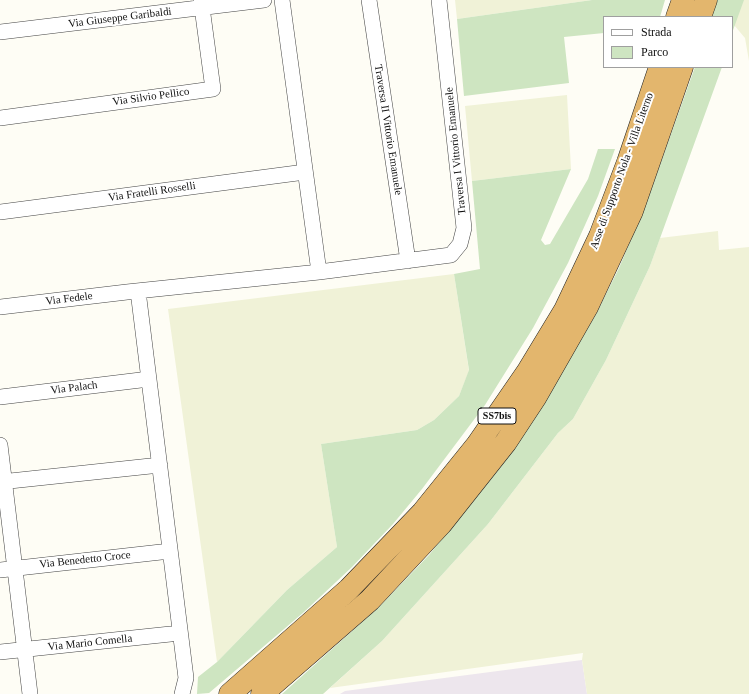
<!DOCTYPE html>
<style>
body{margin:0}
#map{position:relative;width:749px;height:694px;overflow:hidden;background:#fefdf5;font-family:"Times New Roman",serif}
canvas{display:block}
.legend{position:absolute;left:603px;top:16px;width:130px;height:52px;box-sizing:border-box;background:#fff;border:1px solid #9f9f9f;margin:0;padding:5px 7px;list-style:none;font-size:12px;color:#101010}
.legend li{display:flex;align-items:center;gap:8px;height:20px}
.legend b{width:20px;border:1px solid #9f9f9f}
</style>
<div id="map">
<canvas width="749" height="694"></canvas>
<ul class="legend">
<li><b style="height:5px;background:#fff"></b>Strada</li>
<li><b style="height:11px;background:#cee5c1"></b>Parco</li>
</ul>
</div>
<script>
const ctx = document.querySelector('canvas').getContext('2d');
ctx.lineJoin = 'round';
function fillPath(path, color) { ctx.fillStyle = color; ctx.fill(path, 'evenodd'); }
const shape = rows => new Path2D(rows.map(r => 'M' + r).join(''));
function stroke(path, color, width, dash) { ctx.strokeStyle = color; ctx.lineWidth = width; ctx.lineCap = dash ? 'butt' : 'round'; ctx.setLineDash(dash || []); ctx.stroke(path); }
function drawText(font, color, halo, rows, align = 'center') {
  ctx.font = font + ' "Times New Roman",serif'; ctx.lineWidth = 4; ctx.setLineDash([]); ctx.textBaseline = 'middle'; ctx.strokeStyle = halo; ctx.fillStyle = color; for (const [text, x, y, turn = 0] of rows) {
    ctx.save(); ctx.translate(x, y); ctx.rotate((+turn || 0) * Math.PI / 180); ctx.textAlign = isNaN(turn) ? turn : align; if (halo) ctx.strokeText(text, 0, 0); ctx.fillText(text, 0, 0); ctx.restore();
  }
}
fillPath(shape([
 [582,660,587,694,340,694,345,691]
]), '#ede6ed');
fillPath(shape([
 [455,0,592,0,457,19],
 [740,0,749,0,749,61,745,38,734,25],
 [567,95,571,169,472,181,465,106],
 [718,231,719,250,749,247,749,694,587,694,582,660,583,653,330,688,382,641,488,524,558,433,573,419,606,360,650,266,660,238],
 [454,274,469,371,459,396,434,420,417,430,321,444,337,547,287,590,217,662,168,309]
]), '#f0f2d7');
fillPath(shape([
 [592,0,665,0,660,17,604,17,604,33,564,37,569,83,464,96,457,19],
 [717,0,744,0,732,33,732,17,711,17],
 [695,67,722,67,650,266,606,360,573,419,558,433,488,524,382,641,323,694,282,694,379,607,429,555,499,469,538,412,595,316,619,268,646,204],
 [598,149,615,149,598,196,568,263,533,328,485,405,422,489,393,524,352,567,304,612,209,693,197,694,198,677,217,662,287,590,337,547,321,444,417,430,434,420,459,396,469,370,454,274,480,269,472,181,571,169,541,240,545,245,550,244,588,179]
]), '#cee5c1');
const minor = shape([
 [282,0,319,272],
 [369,0,408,261],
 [0,32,264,0],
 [0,118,213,89,201,0],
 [0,212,305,172],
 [138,291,186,678,182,694],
 [0,307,127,292,319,272,451,255,460,244,464,228,439,0],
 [0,397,149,379],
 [0,445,30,694],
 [0,482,160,465],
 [0,570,170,551],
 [0,652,180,633]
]);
const highway = shape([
 [677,17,683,0],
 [700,17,706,0],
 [230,694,349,589,423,512,477,445,528,371,565,310,600,236,628,162,660,67],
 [262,694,370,600,441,524,506,442,535,398,587,307,632,211,682,67]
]);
stroke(minor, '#434343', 16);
stroke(highway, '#212121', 23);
stroke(minor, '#fff', 15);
stroke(highway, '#e3b66d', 22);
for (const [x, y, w] of [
 [497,416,38]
]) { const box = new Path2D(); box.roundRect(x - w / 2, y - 8, w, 16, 3); ctx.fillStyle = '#fff'; ctx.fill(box); stroke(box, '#101010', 1); }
drawText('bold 10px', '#101010', null, [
 ["SS7bis",497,416]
]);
drawText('11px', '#101010', '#fff', [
 ["Via Giuseppe Garibaldi",120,18,-7],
 ["Via Silvio Pellico",151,97,-8],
 ["Traversa II Vittorio Emanuele",388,130,81],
 ["Traversa I Vittorio Emanuele",456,151,-96],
 ["Asse di Supporto Nola - Villa Literno",622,171,-70],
 ["Via Fratelli Rosselli",152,192,-8],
 ["Via Fedele",69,299,-7],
 ["Via Palach",74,388,-7],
 ["Via Benedetto Croce",85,560,-6],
 ["Via Mario Comella",90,643,-6]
]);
</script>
